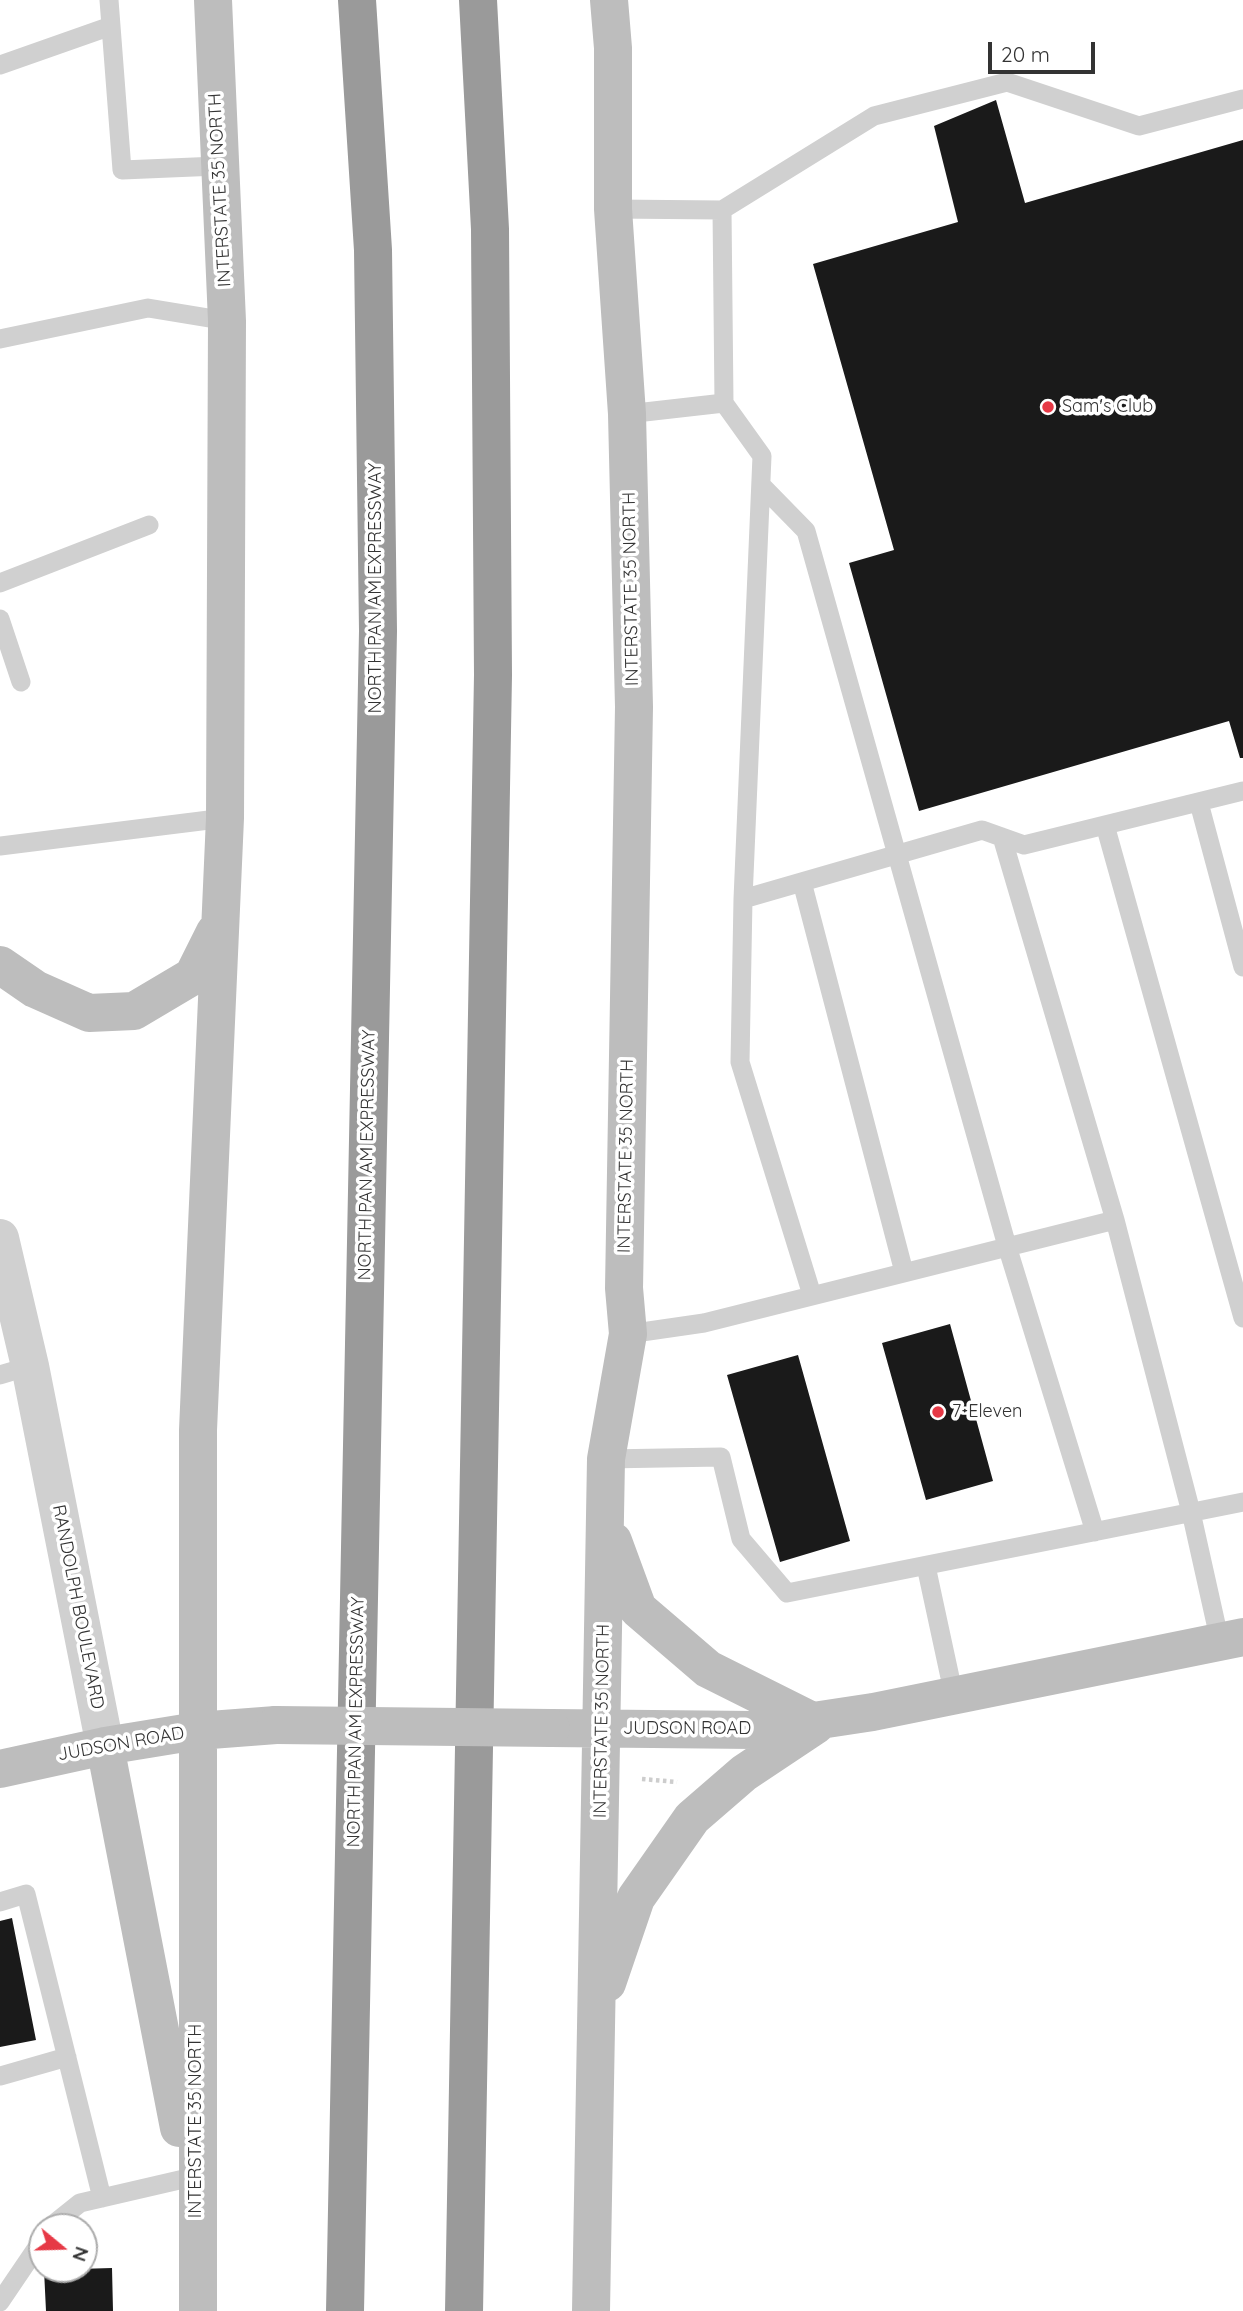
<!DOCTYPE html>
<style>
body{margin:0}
#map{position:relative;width:1243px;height:2311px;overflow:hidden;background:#fff;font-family:Quicksand,sans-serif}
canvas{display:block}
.north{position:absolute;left:28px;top:2213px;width:70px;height:70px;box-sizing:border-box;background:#fff;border:2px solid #adadad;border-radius:50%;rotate:109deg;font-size:19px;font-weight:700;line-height:28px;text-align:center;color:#333}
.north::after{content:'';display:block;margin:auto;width:24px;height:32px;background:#e63946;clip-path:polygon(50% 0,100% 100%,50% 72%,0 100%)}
.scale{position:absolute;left:988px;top:42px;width:107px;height:32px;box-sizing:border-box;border:4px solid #333;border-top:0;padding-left:9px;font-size:21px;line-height:24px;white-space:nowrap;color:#333;-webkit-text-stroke:5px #fff;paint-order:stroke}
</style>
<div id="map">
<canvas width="1243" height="2311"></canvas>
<div class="north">N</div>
<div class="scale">20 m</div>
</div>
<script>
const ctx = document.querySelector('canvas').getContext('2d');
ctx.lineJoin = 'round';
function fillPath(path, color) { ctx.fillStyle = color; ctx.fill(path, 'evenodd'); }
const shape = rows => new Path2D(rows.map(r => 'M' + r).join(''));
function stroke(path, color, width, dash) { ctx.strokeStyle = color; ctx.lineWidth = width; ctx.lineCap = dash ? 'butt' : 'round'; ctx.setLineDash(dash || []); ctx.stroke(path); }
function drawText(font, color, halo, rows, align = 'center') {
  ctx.font = font + ' Quicksand,sans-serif'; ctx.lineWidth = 7; ctx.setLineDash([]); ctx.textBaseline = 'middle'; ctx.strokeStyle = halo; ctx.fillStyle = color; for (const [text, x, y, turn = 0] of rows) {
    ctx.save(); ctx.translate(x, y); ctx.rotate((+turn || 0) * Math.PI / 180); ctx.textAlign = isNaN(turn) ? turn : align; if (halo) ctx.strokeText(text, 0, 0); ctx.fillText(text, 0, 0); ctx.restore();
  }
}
fillPath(shape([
 [996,100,1025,203,1243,140,1243,758,1240,758,1229,721,919,811,849,563,894,550,813,264,958,222,934,126],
 [950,1324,993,1481,926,1500,882,1343],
 [798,1355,850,1541,780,1562,727,1375],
 [12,1918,36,2040,0,2047,0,1921],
 [112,2268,113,2311,46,2311,44,2270]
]), '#1a1a1a');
stroke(shape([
 [642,1779,677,1782]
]), '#cdcdcd', 4.5, [3.5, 3.5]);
stroke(shape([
 [109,0,122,170,218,166],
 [0,65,111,26],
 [613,209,722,210,724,403,627,414],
 [722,210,874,116,1007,82,1139,126,1243,99],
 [0,339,148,308,227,321],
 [724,403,762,456,743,899],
 [761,485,806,531,1007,1246,1095,1532],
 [0,583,149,525],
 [0,619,21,682],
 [1199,803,1243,967],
 [1105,825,1243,1318],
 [1002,837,1115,1220],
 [0,846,225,818],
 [802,882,904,1272],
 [812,1295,740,1062,743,899,982,830,1024,845,1243,791],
 [628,1334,704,1323,1115,1220,1191,1512,1220,1642],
 [0,1375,30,1366],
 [606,1459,721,1457,741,1539,787,1593,1243,1502],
 [926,1566,954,1696],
 [0,1902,26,1894,102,2198],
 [0,2076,67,2057],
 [50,2227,80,2203,188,2178],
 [0,2302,42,2240]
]), '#d0d0d0', 19);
stroke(shape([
 [0,1238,30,1366,105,1746]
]), '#d0d0d0', 38);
stroke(shape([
 [0,965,35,989,89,1013,134,1011,193,976,215,932],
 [613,1541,638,1609,708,1669,812,1721],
 [551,1728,754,1730,873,1712,1243,1637],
 [105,1746,179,2128],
 [0,1769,105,1746,197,1731,276,1725],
 [607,1983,636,1898,692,1818,744,1773,816,1725],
 [198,2311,198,1430,225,818,227,321,213,0],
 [591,2311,606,1459,628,1334,624,1288,634,707,627,414,613,209,613,48,609,0]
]), '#bdbdbd', 38);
stroke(shape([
 [345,2311,378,631,373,250,357,0],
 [464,2311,493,675,490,229,478,0]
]), '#9a9a9a', 38);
stroke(shape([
 [276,1725,551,1728]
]), '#bdbdbd', 38);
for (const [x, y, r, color] of [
 [1048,407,7,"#e63946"],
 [938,1412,7,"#e63946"]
]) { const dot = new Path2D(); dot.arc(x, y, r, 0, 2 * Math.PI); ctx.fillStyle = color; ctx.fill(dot); stroke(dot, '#fff', 2.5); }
drawText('18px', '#333', '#fff', [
 ["INTERSTATE 35 NORTH",220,190,-93],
 ["NORTH PAN AM EXPRESSWAY",376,588,-90],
 ["INTERSTATE 35 NORTH",631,589,-91],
 ["NORTH PAN AM EXPRESSWAY",367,1155,-89],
 ["INTERSTATE 35 NORTH",626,1156,-89],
 ["RANDOLPH BOULEVARD",78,1607,79],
 ["INTERSTATE 35 NORTH",602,1721,-89],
 ["NORTH PAN AM EXPRESSWAY",356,1722,-89],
 ["JUDSON ROAD",687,1729],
 ["JUDSON ROAD",121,1744,-10],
 ["INTERSTATE 35 NORTH",196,2121,-90]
]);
drawText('18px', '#333', '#fff', [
 ["Sam's Club",1062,407],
 ["7-Eleven",952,1412]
], 'left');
</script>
